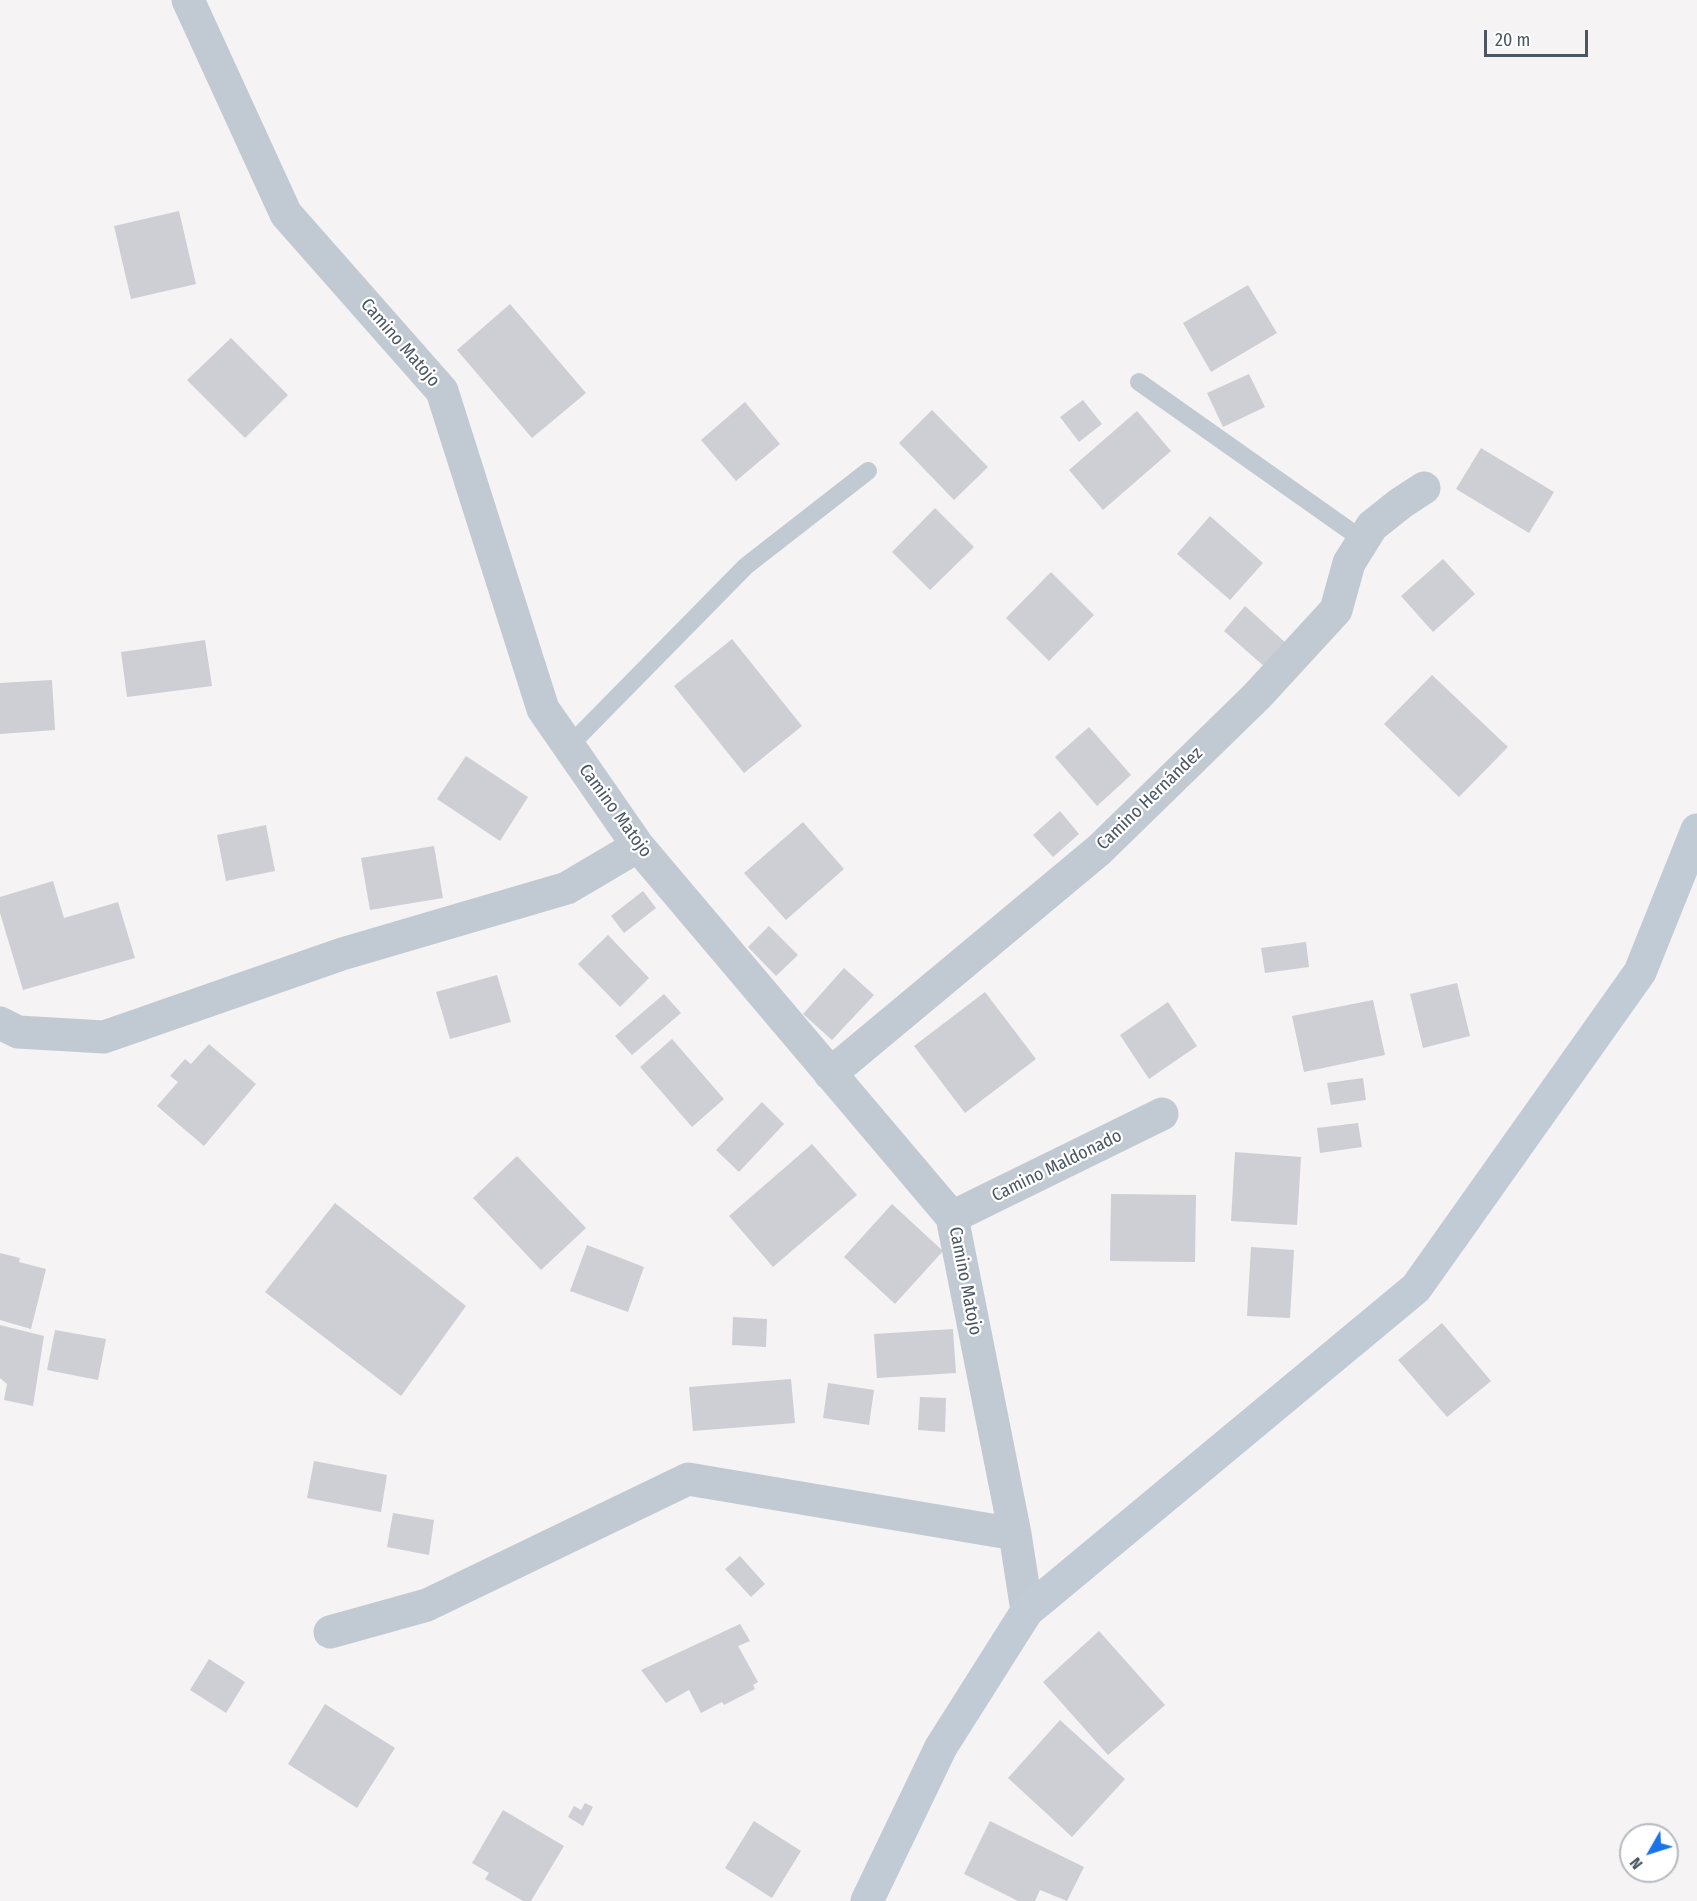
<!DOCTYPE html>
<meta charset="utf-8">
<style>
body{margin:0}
#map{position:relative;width:1697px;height:1901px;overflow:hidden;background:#f5f3f3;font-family:"Fira Sans Condensed",sans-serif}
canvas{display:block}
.north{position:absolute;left:1619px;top:1823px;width:60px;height:60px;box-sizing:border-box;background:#fff;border:2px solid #b7bbc0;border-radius:50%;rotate:231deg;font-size:16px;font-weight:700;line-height:24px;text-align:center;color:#4a5661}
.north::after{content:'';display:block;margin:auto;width:21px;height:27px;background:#1a73e8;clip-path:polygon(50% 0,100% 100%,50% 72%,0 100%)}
.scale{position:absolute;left:1484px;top:30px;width:104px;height:27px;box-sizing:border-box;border:3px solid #4a5661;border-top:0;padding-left:8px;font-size:18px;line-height:21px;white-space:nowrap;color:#4a5661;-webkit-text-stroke:4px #fff;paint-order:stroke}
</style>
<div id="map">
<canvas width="1697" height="1901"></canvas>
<div class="north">N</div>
<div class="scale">20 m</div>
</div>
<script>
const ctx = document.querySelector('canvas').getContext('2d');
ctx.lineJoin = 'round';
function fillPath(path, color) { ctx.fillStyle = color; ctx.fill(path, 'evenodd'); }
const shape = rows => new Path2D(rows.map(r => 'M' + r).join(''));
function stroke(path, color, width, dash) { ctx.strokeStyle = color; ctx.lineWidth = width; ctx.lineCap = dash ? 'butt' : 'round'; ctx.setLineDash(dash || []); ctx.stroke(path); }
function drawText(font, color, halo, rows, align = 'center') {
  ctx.font = font + ' "Fira Sans Condensed",sans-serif'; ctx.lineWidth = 4.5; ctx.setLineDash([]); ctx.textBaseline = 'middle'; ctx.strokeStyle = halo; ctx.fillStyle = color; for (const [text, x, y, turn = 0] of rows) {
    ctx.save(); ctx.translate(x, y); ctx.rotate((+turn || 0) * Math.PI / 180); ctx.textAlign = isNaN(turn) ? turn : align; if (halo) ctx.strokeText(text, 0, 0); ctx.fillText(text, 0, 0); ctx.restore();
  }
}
fillPath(shape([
 [179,211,196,284,131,299,114,226],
 [1248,285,1277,333,1211,372,1183,323],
 [510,304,586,393,532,438,457,350],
 [231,338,288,395,245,438,187,380],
 [1249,374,1265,407,1223,427,1207,393],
 [1083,400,1102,424,1079,442,1060,417],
 [745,402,780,444,736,481,701,440],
 [932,410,988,467,954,500,899,443],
 [1137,411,1171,451,1103,510,1069,470],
 [1481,448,1554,492,1529,533,1456,489],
 [935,508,974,547,930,590,892,552],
 [1210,516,1263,563,1230,600,1177,554],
 [1443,559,1475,594,1433,632,1401,596],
 [1051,572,1094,615,1049,661,1006,618],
 [1245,606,1287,644,1266,668,1224,631],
 [732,639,802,726,744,773,674,686],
 [205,640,212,686,127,697,121,652],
 [1432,675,1508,747,1459,797,1384,724],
 [52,680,55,730,0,734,0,683],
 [1089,727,1131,775,1097,806,1055,757],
 [466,756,528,797,500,841,437,799],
 [1060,811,1079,834,1053,857,1033,835],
 [803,822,844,869,786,920,744,873],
 [266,825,275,871,226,881,217,835],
 [434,846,443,898,370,910,361,858],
 [53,881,64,918,118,902,135,958,23,990,0,913,0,897],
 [643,891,656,908,624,933,611,916],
 [769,926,798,955,776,976,748,947],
 [608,935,649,978,620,1007,578,964],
 [1306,942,1309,967,1265,973,1261,948],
 [844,968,874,995,832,1040,803,1014],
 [497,975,511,1022,450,1039,436,992],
 [1457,983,1470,1036,1423,1048,1410,994],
 [985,992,1036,1059,965,1113,914,1046],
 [664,994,681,1013,632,1055,615,1036],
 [1373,1000,1385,1055,1304,1072,1292,1016],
 [1168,1002,1197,1046,1149,1079,1120,1035],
 [672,1039,724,1099,692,1127,640,1067],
 [209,1044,256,1084,204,1146,157,1106,178,1082,170,1076,185,1059,191,1064],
 [1363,1078,1366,1100,1331,1105,1327,1083],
 [762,1102,784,1124,739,1172,716,1150],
 [1358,1123,1362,1147,1320,1153,1317,1128],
 [812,1144,857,1195,773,1267,729,1216],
 [1235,1152,1301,1157,1297,1225,1231,1221],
 [517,1156,586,1228,541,1270,473,1198],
 [1111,1194,1196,1195,1195,1262,1110,1261],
 [335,1203,466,1306,401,1396,265,1292],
 [892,1204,943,1251,895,1304,844,1257],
 [587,1245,644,1267,628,1312,570,1291],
 [1251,1247,1294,1250,1290,1318,1247,1316],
 [0,1253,20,1258,19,1262,46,1269,31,1329,0,1320],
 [733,1317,767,1319,766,1347,732,1345],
 [1442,1323,1491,1381,1447,1417,1398,1360],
 [0,1325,44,1336,33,1406,4,1400,7,1384,0,1378],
 [953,1329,956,1373,877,1378,874,1334],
 [55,1330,106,1339,98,1380,47,1370],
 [791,1379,795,1423,693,1431,689,1387],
 [828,1383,874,1390,869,1425,823,1418],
 [920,1397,946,1398,945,1432,918,1430],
 [314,1461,387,1475,381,1512,307,1498],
 [393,1513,434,1520,429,1555,387,1547],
 [740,1556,765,1584,751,1597,725,1569],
 [740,1624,750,1641,738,1646,758,1682,753,1685,755,1689,724,1705,722,1702,701,1713,689,1690,666,1703,641,1670],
 [1099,1631,1165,1705,1108,1755,1043,1682],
 [209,1659,245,1682,226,1713,190,1690],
 [325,1704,395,1748,357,1808,288,1764],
 [1060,1720,1125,1779,1072,1837,1008,1778],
 [585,1803,593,1807,583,1826,568,1817,574,1806,581,1810],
 [503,1810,564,1846,531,1901,523,1901,485,1879,489,1873,472,1863],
 [754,1821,801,1851,772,1898,725,1868],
 [990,1821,1084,1867,1067,1901,1040,1890,1035,1901,1018,1901,964,1874]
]), '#cdcfd5');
stroke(shape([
 [1139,382,1363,540],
 [569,746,746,566,868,471]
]), '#c1cad2', 18);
stroke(shape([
 [188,0,286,214,442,391,543,709,638,846,952,1217,1015,1534,1027,1611],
 [0,1023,18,1032,104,1037,342,954,567,888,638,846],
 [830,1074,1099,850,1257,696,1336,610,1349,563,1372,526,1401,503,1424,488],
 [952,1217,1162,1114],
 [330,1632,427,1605,688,1479,1015,1534]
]), '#c1cad2', 33);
stroke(shape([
 [867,1901,941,1747,1027,1611,1416,1288,1640,972,1697,830]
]), '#c1cbd6', 33);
drawText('18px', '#4a5661', '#fff', [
 ["Camino Matojo",400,343,49],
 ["Camino Hernández",1150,799,-44],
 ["Camino Matojo",615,811,54],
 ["Camino Maldonado",1057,1166,-26],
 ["Camino Matojo",965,1281,79]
]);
</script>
